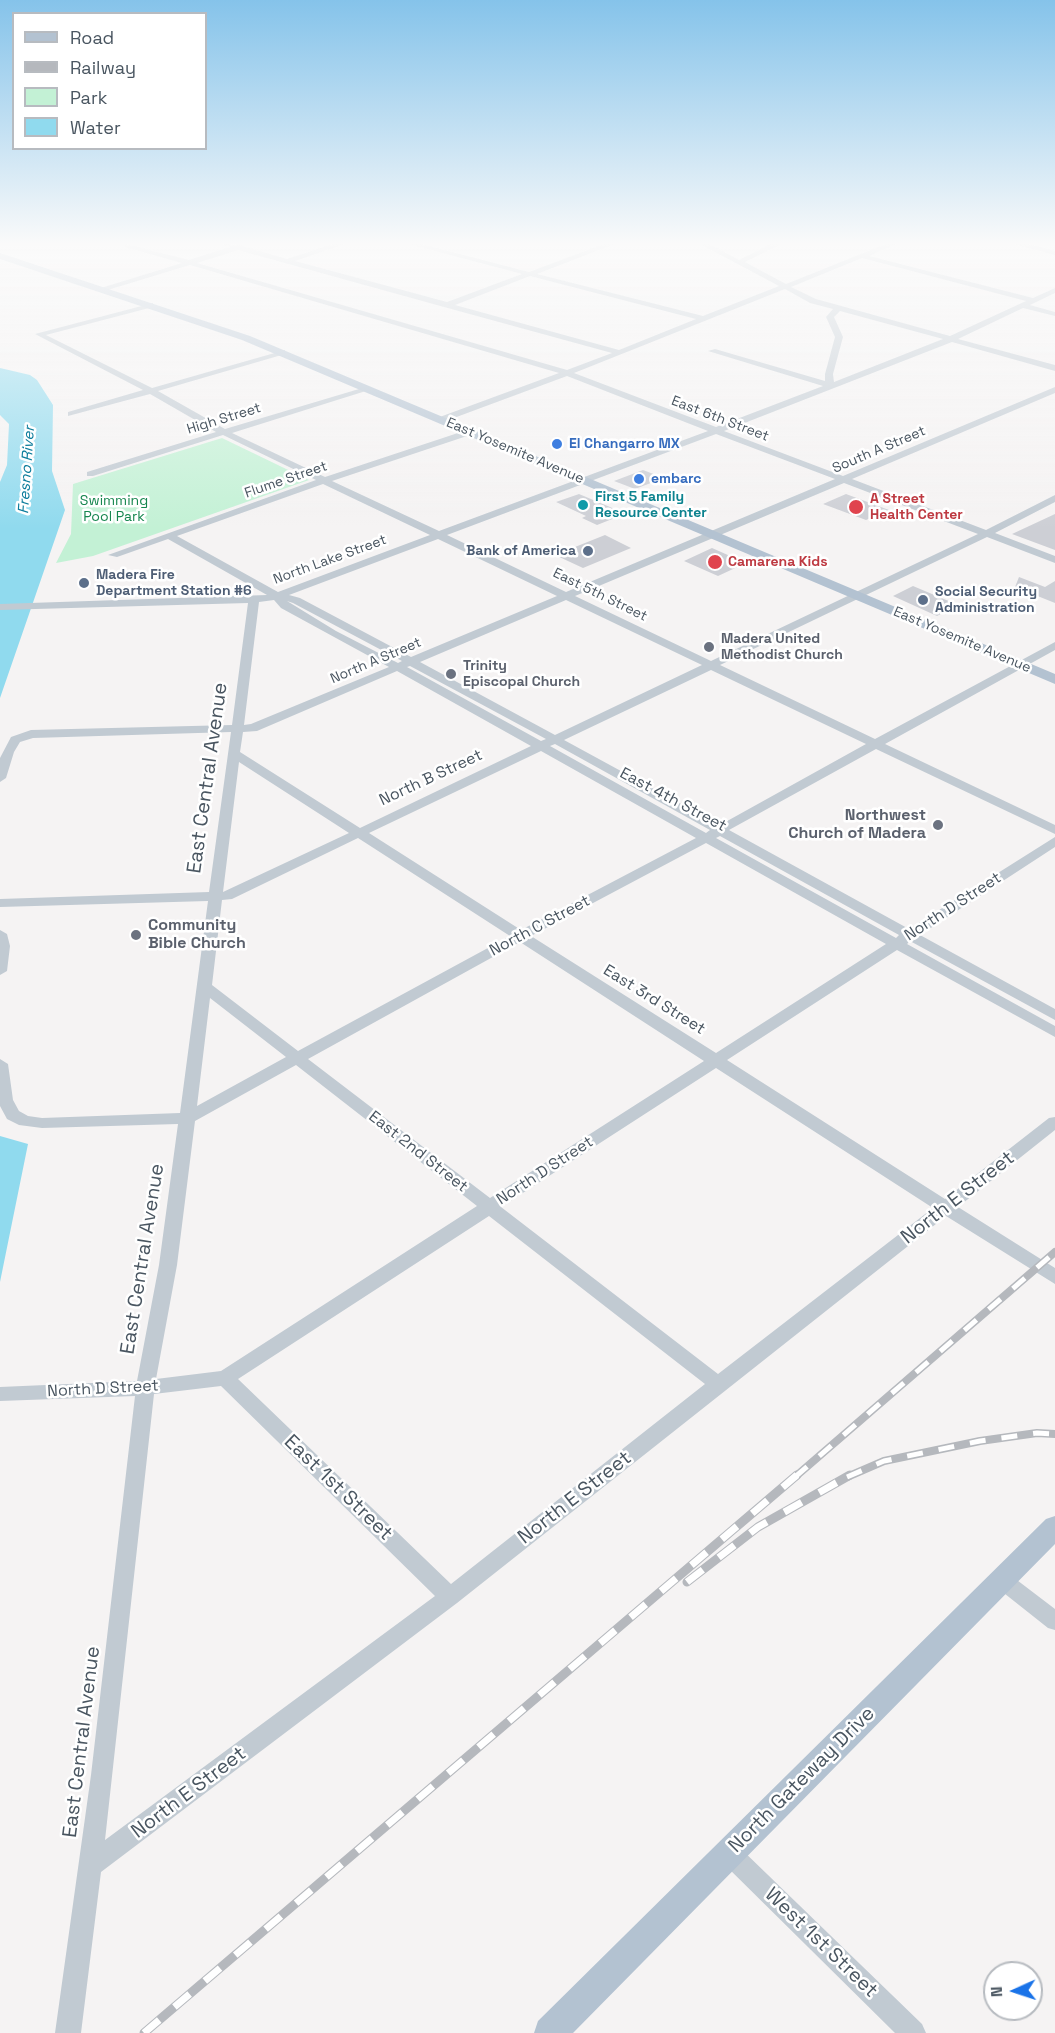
<!DOCTYPE html>
<style>
body{margin:0}
#map{position:relative;width:1055px;height:2033px;overflow:hidden;background:#f5f3f3;font-family:"Space Grotesk",sans-serif}
canvas{display:block}
.legend{position:absolute;left:12px;top:12px;width:195px;height:138px;box-sizing:border-box;background:#fff;border:2px solid #b7bbc0;margin:0;padding:8px 10px;list-style:none;font-size:18px;color:#4a5661}
.legend li{display:flex;align-items:center;gap:12px;height:30px}
.legend b{width:30px;border:2px solid #b7bbc0}
.north{position:absolute;left:983px;top:1961px;width:60px;height:60px;box-sizing:border-box;background:#fff;border:2px solid #b7bbc0;border-radius:50%;rotate:267deg;font-size:16px;font-weight:700;line-height:24px;text-align:center;color:#4a5661}
.north::after{content:'';display:block;margin:auto;width:21px;height:27px;background:#1a73e8;clip-path:polygon(50% 0,100% 100%,50% 72%,0 100%)}
</style>
<div id="map">
<canvas width="1055" height="2033"></canvas>
<ul class="legend">
<li><b style="height:8px;background:#b3c2d1"></b>Road</li>
<li><b style="height:8px;background:#b5b8bd"></b>Railway</li>
<li><b style="height:16px;background:#c3f1d5"></b>Park</li>
<li><b style="height:16px;background:#90daee"></b>Water</li>
</ul>
<div class="north">N</div>
</div>
<script>
const ctx = document.querySelector('canvas').getContext('2d');
ctx.lineJoin = 'round';
function fillPath(path, color) { ctx.fillStyle = color; ctx.fill(path, 'evenodd'); }
const shape = rows => new Path2D(rows.map(r => 'M' + r).join(''));
function stroke(path, color, width, dash) { ctx.strokeStyle = color; ctx.lineWidth = width; ctx.lineCap = dash ? 'butt' : 'round'; ctx.setLineDash(dash || []); ctx.stroke(path); }
function drawText(font, color, halo, rows, align = 'center') {
  ctx.font = font + ' "Space Grotesk",sans-serif'; ctx.lineWidth = 5; ctx.setLineDash([]); ctx.textBaseline = 'middle'; ctx.strokeStyle = halo; ctx.fillStyle = color; for (const [text, x, y, turn = 0] of rows) {
    ctx.save(); ctx.translate(x, y); ctx.rotate((+turn || 0) * Math.PI / 180); ctx.textAlign = isNaN(turn) ? turn : align; if (halo) ctx.strokeText(text, 0, 0); ctx.fillText(text, 0, 0); ctx.restore();
  }
}
fillPath(shape([
 [222,438,309,480,93,556,56,563,71,534,73,484]
]), '#c3f1d5');
fillPath(shape([
 [0,368,30,375,37,380,53,405,52,471,65,510,0,698,0,482,7,465,9,424,0,415],
 [0,1136,28,1144,0,1282]
]), '#90daee');
fillPath(shape([
 [643,470,664,478,635,489,614,481],
 [579,494,610,507,625,514,597,525,582,518,586,516,556,502],
 [846,494,889,510,866,520,823,504],
 [1055,514,1055,550,1012,534],
 [605,535,631,548,583,568,555,555],
 [712,548,746,563,718,576,684,561],
 [1019,577,1045,587,1055,581,1055,603,1015,587],
 [913,586,958,605,937,616,893,596]
]), '#cdcfd5');
fillPath(shape([
 [125,244,189,260,230,247,222,244,239,245,287,259,333,244,344,244,295,261,447,302,522,274,409,244,421,244,529,272,604,244,614,244,537,274,703,316,779,286,700,244,709,244,739,260,771,244,781,244,745,262,786,284,886,244,896,244,869,256,1033,298,1055,288,1055,293,1030,305,1055,312,1055,316,1023,308,958,339,1055,365,1055,371,952,342,724,431,843,476,1055,387,1055,393,852,479,986,530,1055,495,1055,502,995,533,1055,556,1055,563,987,537,720,665,875,739,1055,642,1055,650,885,744,1055,825,1055,834,876,749,729,830,909,929,1055,837,1055,847,920,935,1055,1009,1055,1020,910,941,907,944,1055,1026,1055,1037,897,950,727,1060,945,1199,1049,1118,1055,1117,1055,1130,958,1207,1055,1268,1055,1284,946,1216,457,1603,101,1872,81,2033,55,2033,91,1775,135,1396,0,1401,0,1387,137,1381,159,1265,178,1124,42,1128,19,1125,7,1119,0,1106,0,1059,8,1064,13,1100,19,1111,28,1116,42,1118,180,1113,208,901,0,907,0,899,209,892,231,732,33,738,20,742,14,752,6,778,0,782,0,758,11,737,31,730,232,725,248,603,0,610,0,604,267,595,168,539,117,557,108,555,316,480,223,435,93,476,87,476,87,472,216,432,150,394,68,416,68,412,143,390,35,334,153,303,153,307,46,335,152,388,285,350,285,354,158,391,225,429,369,386,369,390,232,433,325,477,467,430,473,430,473,434,332,481,439,531,708,431,567,376,443,422,437,422,437,418,559,373,190,265,101,292,101,288,182,263,125,247,125,244],
 [238,250,444,307,612,353,567,370,197,263,238,250],
 [862,258,1026,301,950,336,816,299,791,287,862,258],
 [530,276,696,319,619,350,455,305,530,276],
 [785,289,810,303,833,309,826,317,835,337,825,374,825,381,715,349,708,351,823,386,716,427,574,373,785,289],
 [840,311,943,339,834,382,833,374,843,337,834,317,840,311],
 [716,434,835,479,566,592,447,535,716,434],
 [844,483,978,534,711,661,575,596,844,483],
 [323,484,430,535,278,592,177,536,323,484],
 [438,539,557,596,411,657,300,598,289,595,438,539],
 [274,600,281,608,389,667,251,724,244,725,259,602,274,600],
 [566,600,702,665,555,735,420,662,566,600],
 [287,601,293,603,402,661,398,663,336,631,287,601],
 [410,666,479,703,546,739,541,741,407,667,410,666],
 [711,670,866,744,720,825,564,740,711,670],
 [397,671,531,746,360,828,240,752,243,732,257,731,397,671],
 [555,744,710,830,706,833,550,746,555,744],
 [541,751,696,838,521,930,369,833,541,751],
 [239,762,349,833,223,892,239,762],
 [720,836,899,935,896,938,716,838,720,836],
 [358,838,510,936,298,1051,212,985,222,900,232,899,358,838],
 [706,843,886,944,716,1053,531,936,706,843],
 [520,942,704,1061,490,1198,308,1059,520,942],
 [210,998,286,1057,197,1106,210,998],
 [296,1065,477,1206,221,1371,156,1379,177,1265,195,1121,296,1065],
 [716,1068,933,1208,718,1374,501,1207,716,1068],
 [489,1216,705,1384,451,1584,238,1379,489,1216],
 [221,1386,435,1596,105,1840,154,1394,221,1386],
 [1014,244,1027,244,1055,251,1055,255,1014,244],
 [0,930,7,934,10,946,7,971,0,975,0,930],
 [1002,1571,1009,1574,1055,1609,1055,1630,1048,1628,995,1586,992,1580,995,1574,1002,1571],
 [729,1841,737,1845,922,2024,926,2033,895,2033,721,1861,717,1853,721,1845,729,1841]
]), '#c1cad2');
fillPath(shape([
 [0,253,250,336,1055,674,1055,684,242,340,0,259,0,253],
 [1055,1516,1055,1544,573,2033,534,2033,538,2021,1046,1519,1055,1516]
]), '#b3c2d1');
const railFar1 = shape([
 [795,1477,1055,1252],
 [847,1477,884,1461,980,1441,1037,1433,1055,1434]
]);
const rail = shape([
 [687,1582,758,1527,850,1475],
 [144,2033,797,1475]
]);
stroke(railFar1, '#b5b8bd', 8);
stroke(rail, '#b5b8bd', 9);
stroke(railFar1, '#fff', 5, [16]);
stroke(rail, '#fff', 7, [20]);
const sky = ctx.createLinearGradient(0, 0, 0, 529);
sky.addColorStop(0, '#85c3ea');
sky.addColorStop(0.46, '#fafafa');
sky.addColorStop(1, '#fafafa00');
ctx.fillStyle = sky;
ctx.fillRect(0, 0, 1055, 529);
for (const [x, y, r, color] of [
 [557,444,6,"#3f7fe0"],
 [639,479,6,"#3f7fe0"],
 [583,505,6,"#0f9aa8"],
 [856,507,8,"#e0444e"],
 [588,551,6,"#5c6f8a"],
 [715,562,8,"#e0444e"],
 [84,583,6,"#5c6f8a"],
 [923,600,6,"#5c6f8a"],
 [709,647,6,"#6b7280"],
 [451,674,6,"#6b7280"],
 [938,825,6,"#6b7280"],
 [136,935,6,"#6b7280"]
]) { const dot = new Path2D(); dot.arc(x, y, r, 0, 2 * Math.PI); ctx.fillStyle = color; ctx.fill(dot); stroke(dot, '#fff', 2); }
drawText('14px', '#4a5661', '#fff', [
 ["High Street",224,419,-17],
 ["East 6th Street",720,419,21],
 ["South A Street",879,450,-23],
 ["East Yosemite Avenue",515,451,23],
 ["Flume Street",286,480,-19],
 ["North Lake Street",330,560,-20],
 ["East 5th Street",600,595,26],
 ["East Yosemite Avenue",962,640,23],
 ["North A Street",376,661,-23]
]);
drawText('bold 14px', '#366cbe', '#fff', [
 ["El Changarro MX",569,444],
 ["embarc",651,479]
], 'left');
drawText('bold 14px', '#0d838f', '#fff', [
 ["First 5 Family",595,497],
 ["Resource Center",595,513]
], 'left');
drawText('bold 14px', '#be3a42', '#fff', [
 ["A Street",870,499],
 ["Health Center",870,515],
 ["Camarena Kids",728,562]
], 'left');
drawText('14px', '#17864f', '#fff', [
 ["Swimming",114,501],
 ["Pool Park",114,517]
]);
drawText('bold 14px', '#4e5e75', '#fff', [
 ["Bank of America",576,551,"right"],
 ["Madera Fire",96,575],
 ["Department Station #6",96,591],
 ["Social Security",935,592],
 ["Administration",935,608]
], 'left');
drawText('bold 14px', '#5b616d', '#fff', [
 ["Madera United",721,639],
 ["Methodist Church",721,655],
 ["Trinity",463,666],
 ["Episcopal Church",463,682]
], 'left');
drawText('italic 15px', '#0c7c9b', '#fff', [
 ["Fresno River",27,470,-86]
]);
drawText('16px', '#4a5661', '#fff', [
 ["North B Street",431,778,-25],
 ["East 4th Street",673,800,28],
 ["North D Street",953,907,-33],
 ["North C Street",540,926,-28],
 ["East 3rd Street",654,1000,32],
 ["East 2nd Street",418,1152,38],
 ["North D Street",545,1171,-33],
 ["North D Street",103,1389,-3]
]);
drawText('bold 16px', '#5b616d', '#fff', [
 ["Northwest",926,816],
 ["Church of Madera",926,834],
 ["Community",148,926,"left"],
 ["Bible Church",148,944,"left"]
], 'right');
drawText('20px', '#4a5661', '#fff', [
 ["East Central Avenue",208,778,-82],
 ["North E Street",958,1198,-38],
 ["East Central Avenue",143,1259,-81],
 ["East 1st Street",338,1488,44],
 ["North E Street",575,1498,-38],
 ["East Central Avenue",82,1742,-83],
 ["North Gateway Drive",802,1780,-45],
 ["North E Street",189,1793,-37],
 ["West 1st Street",821,1943,44]
]);
</script>
